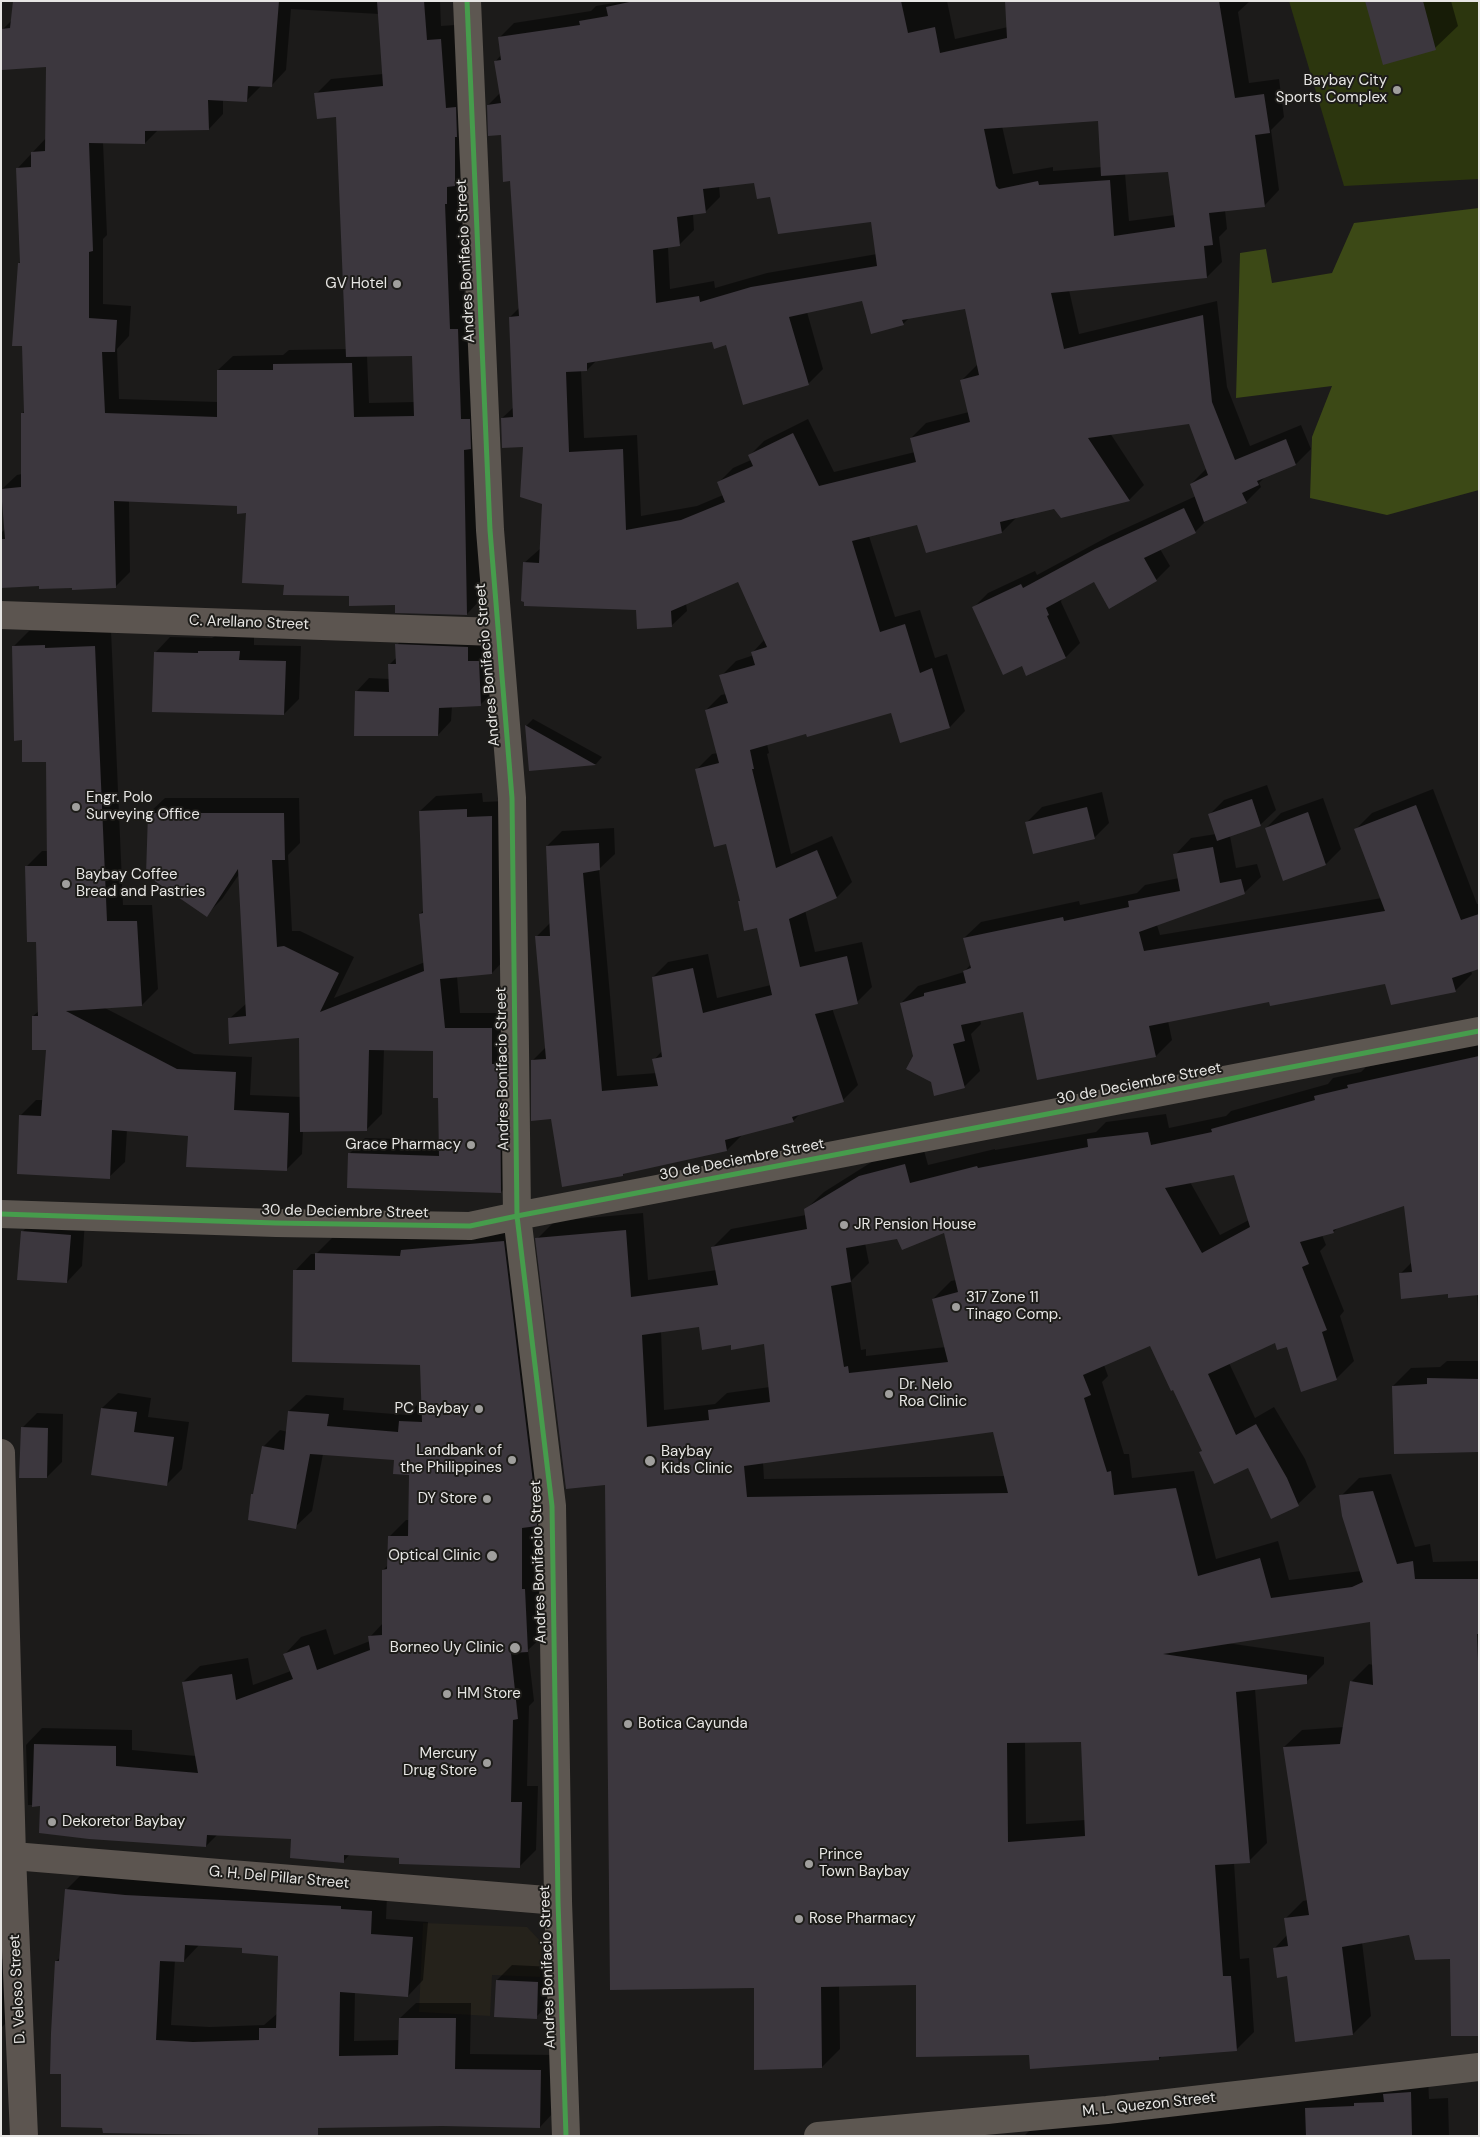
<!DOCTYPE html>
<style>
body{margin:0}
#map{position:relative;width:1480px;height:2137px;overflow:hidden;background:#1c1b1a;font-family:"DM Sans",sans-serif}
canvas{display:block}
.frame{position:absolute;inset:0;border:2px solid #e7e6e4;pointer-events:none}
</style>
<div id="map">
<canvas width="1480" height="2137"></canvas>
<div class="frame"></div>
</div>
<script>
const ctx = document.querySelector('canvas').getContext('2d');
ctx.lineJoin = 'round';
function fillPath(path, color) { ctx.fillStyle = color; ctx.fill(path, 'evenodd'); }
const shape = rows => new Path2D(rows.map(r => 'M' + r).join(''));
function stroke(path, color, width, dash) { ctx.strokeStyle = color; ctx.lineWidth = width; ctx.lineCap = dash ? 'butt' : 'round'; ctx.setLineDash(dash || []); ctx.stroke(path); }
function drawText(font, color, halo, rows, align = 'center') {
  ctx.font = font + ' "DM Sans",sans-serif'; ctx.lineWidth = 4; ctx.setLineDash([]); ctx.textBaseline = 'middle'; ctx.strokeStyle = halo; ctx.fillStyle = color; for (const [text, x, y, turn = 0] of rows) {
    ctx.save(); ctx.translate(x, y); ctx.rotate((+turn || 0) * Math.PI / 180); ctx.textAlign = isNaN(turn) ? turn : align; if (halo) ctx.strokeText(text, 0, 0); ctx.fillText(text, 0, 0); ctx.restore();
  }
}
fillPath(shape([
 [423,1923,527,1927,542,1943,540,1977,492,1975,490,2016,419,2012]
]), '#25221b');
fillPath(shape([
 [1289,1,1479,1,1479,179,1344,186]
]), '#2c360e');
fillPath(shape([
 [1479,208,1479,490,1387,515,1310,498,1312,437,1332,386,1236,398,1240,253,1266,249,1272,283,1332,273,1354,223]
]), '#3c4916');
fillPath(shape([
 [14,1,440,1,441,26,455,25,465,315,472,315,479,440,481,599,467,614,285,584,247,512,238,504,129,501,130,572,115,587,40,585,1,587,1,533,5,529,2,489,17,475,22,474,22,414,25,410,19,263,21,261,17,169,46,138,47,66,2,30,13,19],
 [291,9,379,14,383,74,331,79,316,94,337,116,347,349,289,350,283,355,233,356,218,370,218,402,119,399,117,349,129,336,131,306,103,304,103,239,107,235,103,142,145,143,158,130,209,129,223,114,223,99,247,100,262,85,272,85,286,70],
 [414,355,415,402,369,403,367,356],
 [626,1,947,1,955,39,1008,27,1006,1,1250,1,1238,12,1249,83,1279,79,1284,117,1271,130,1279,190,1264,206,1225,210,1227,229,1219,237,1222,262,1207,277,1069,290,1079,334,1217,301,1227,387,1250,446,1301,425,1311,449,1296,464,1266,476,1259,483,1261,487,1246,502,1208,519,1195,532,1160,549,1170,566,1156,580,1095,581,1062,598,1061,602,1080,643,1066,657,1027,674,1022,664,974,607,988,593,1035,571,1037,575,1111,535,1196,496,1191,484,1207,468,1189,423,1110,433,1144,485,1129,500,1061,517,1055,508,1017,517,1002,532,926,551,918,523,869,536,895,617,920,610,935,658,947,654,965,711,950,727,901,742,891,712,767,744,769,753,767,754,791,854,832,836,852,882,837,897,805,910,815,952,862,942,872,987,857,1002,832,1008,858,1085,843,1100,801,1113,793,1121,742,1135,727,1150,625,1172,623,1175,552,1117,532,1061,546,1047,537,936,551,922,547,846,562,831,614,828,615,854,599,869,617,1076,657,1073,654,1060,662,1051,653,977,668,962,708,954,717,998,771,985,758,926,739,901,741,900,727,843,697,769,712,754,718,753,706,710,721,695,726,694,721,676,736,661,754,655,753,652,765,639,739,580,686,603,687,611,671,626,637,609,524,563,541,548,543,503,524,446,502,418,514,407,510,317,520,307,512,180,502,134,488,105,500,93,495,62,501,55,499,38,514,23,591,11,596,6],
 [1099,120,1102,167,1053,171,1053,167,1013,174,1002,126],
 [1169,171,1175,215,1129,221,1125,173],
 [755,182,771,195,872,221,877,254,767,273,715,288,714,281,670,289,668,247,679,245,694,230,693,214,705,212,720,197,719,186],
 [863,300,903,324,910,317,966,307,978,364,962,380,969,412,926,423,911,438,915,452,834,472,808,419,764,441,749,456,751,460,733,468,718,483,723,495,697,506,641,516,637,435,584,438,581,370,587,370,597,360,713,340,727,344,808,384,823,369,807,312],
 [1366,1,1451,1,1458,26,1435,48],
 [60,630,60,632,111,630,123,905,152,905,158,989,142,1005,105,1008,194,1054,252,1057,250,1095,301,1097,300,1037,229,1019,247,1003,240,873,222,899,206,915,149,813,165,798,299,798,300,843,288,855,292,931,300,931,354,957,334,998,425,962,420,914,424,910,420,811,436,796,482,793,483,802,507,801,507,957,492,973,457,976,460,1013,507,1013,516,1176,501,1192,349,1154,365,1138,440,1140,440,1097,434,1050,384,1049,382,1114,366,1130,303,1131,302,1154,286,1170,189,1135,127,1130,125,1162,109,1177,20,1116,36,1100,44,1100,48,1049,33,1016,39,1011,37,941,26,867,42,851,49,851,47,760,23,739,13,647,29,631],
 [410,631,481,634,481,648,492,648,494,691,480,705,452,706,451,721,438,735,356,692,369,678,390,679,389,665,397,657,397,645],
 [215,636,254,637,254,645,301,646,299,699,284,714,155,653,170,637,212,638],
 [533,719,602,757,596,764,530,770,526,726],
 [1267,785,1276,810,1260,825,1230,836,1236,868,1257,864,1261,877,1244,893,1157,925,1160,935,1382,898,1356,829,1372,813,1433,789,1477,904,1479,904,1479,967,1471,970,1472,974,1455,991,1386,983,1270,1000,1168,1021,1172,1040,1156,1056,1024,1010,980,1020,981,1024,971,1034,980,1071,964,1087,932,1082,914,1056,901,1003,918,986,964,972,971,964,964,938,981,922,1079,901,1080,905,1137,893,1145,885,1179,878,1175,855,1191,838,1216,834,1209,815,1224,800],
 [1102,792,1109,823,1094,838,1027,822,1042,807],
 [1323,798,1341,849,1326,864,1266,828,1281,813],
 [1479,1042,1479,1326,1477,1294,1449,1293,1400,1274,1412,1262,1406,1205,1339,1227,1333,1232,1322,1235,1326,1245,1320,1251,1344,1311,1340,1316,1354,1361,1336,1379,1287,1345,1275,1341,1229,1363,1255,1418,1274,1407,1305,1459,1316,1487,1298,1504,1271,1517,1249,1467,1203,1450,1151,1344,1104,1365,1108,1376,1102,1382,1124,1454,1129,1454,1132,1478,1194,1471,1216,1559,1278,1541,1289,1580,1361,1571,1341,1496,1359,1478,1391,1474,1415,1547,1430,1544,1433,1562,1479,1561,1479,2035,1472,1952,1410,1933,1362,1942,1371,2016,1353,2034,1296,2041,1288,1975,1275,1948,1287,1935,1285,1919,1303,1901,1308,1900,1284,1747,1302,1730,1344,1727,1351,1682,1369,1664,1373,1665,1371,1621,1227,1643,1324,1657,1324,1664,1306,1682,1255,1689,1267,1843,1249,1861,1234,1862,1240,1959,1249,1958,1254,2032,1236,2050,1162,2056,1159,2059,917,1984,839,1985,840,2049,822,2067,755,1987,606,1484,537,1239,555,1221,643,1213,648,1280,717,1270,713,1247,731,1229,806,1215,805,1210,824,1192,878,1158,923,1147,928,1165,995,1149,995,1150,1096,1132,1106,1122,1166,1114,1169,1128,1226,1116,1231,1111,1328,1084,1333,1078,1361,1072,1366,1067],
 [1235,1173,1249,1220,1220,1235,1190,1182],
 [944,1232,956,1280,951,1281,933,1299,946,1347,866,1356,866,1349,861,1350,851,1281,869,1263,865,1243],
 [700,1325,732,1343,765,1343,770,1387,727,1393,715,1404,664,1410,661,1331],
 [994,1431,1005,1476,764,1479,763,1462],
 [1025,1741,1082,1741,1085,1820,1026,1824],
 [37,1217,85,1220,82,1266,67,1282,22,1232],
 [520,1225,553,1508,538,1523,538,1573,541,1573,544,1635,528,1650,534,1701,529,1706,527,1786,538,1786,536,1850,519,1867,350,1854,343,1862,292,1838,217,1835,206,1846,41,1805,28,1805,26,1745,42,1728,132,1730,132,1750,196,1756,183,1682,200,1666,248,1658,253,1685,291,1671,285,1654,301,1637,326,1629,334,1655,370,1641,370,1637,383,1623,383,1570,389,1564,389,1537,406,1520,410,1520,411,1474,395,1459,323,1454,312,1511,295,1527,252,1495,255,1492,263,1447,280,1430,288,1432,289,1411,306,1395,344,1398,343,1410,407,1415,417,1405,422,1405,421,1364,295,1271,311,1254,316,1254,333,1237,413,1239,418,1234],
 [1447,1361,1479,1361,1479,1451,1393,1386,1411,1368,1440,1367],
 [118,1393,151,1398,148,1417,189,1422,182,1469,167,1484,92,1474,102,1408],
 [37,1413,63,1414,62,1462,47,1477,22,1428],
 [82,1874,387,1896,386,1919,428,1922,423,1980,408,1996,355,1992,354,2041,400,2040,400,2018,416,2003,471,2003,470,2054,556,2055,555,2111,540,2127,442,2125,104,2126,63,2073,56,1961,61,1957,66,1890],
 [200,1944,244,1947,280,1955,278,2013,264,2025,210,2027,171,2025,175,1960,184,1961],
 [15,1958,13,2001,5,2009,5,2024,1,2028,1,1959],
 [512,1965,553,1967,551,2002,536,2017,497,1980],
 [1428,2078,1429,2099,1448,2098,1449,2136,1024,2136,1034,2126]
]), '#0007');
fillPath(shape([
 [13,1,279,1,272,87,248,86,247,102,208,100,209,130,145,131,145,144,89,143,93,251,89,252,89,318,117,320,115,352,102,352,105,413,217,417,217,370,273,370,273,364,352,363,354,417,414,416,412,356,346,357,336,117,317,119,314,93,383,86,377,1,424,1,427,40,441,39,446,108,456,107,457,137,455,137,455,186,447,187,447,204,445,204,450,329,458,329,461,419,470,419,471,449,464,450,467,615,395,613,395,605,349,606,349,596,283,595,284,585,242,583,246,513,237,514,237,506,114,501,116,588,72,590,72,588,39,589,39,586,1,588,1,539,5,539,1,489,21,487,21,413,24,413,22,346,12,346,18,263,20,263,16,168,31,167,31,152,45,151,46,67,2,70,1,29,10,28],
 [634,1,901,1,908,33,935,27,940,53,1007,38,1005,1,1219,1,1235,98,1264,94,1270,133,1255,135,1265,207,1209,213,1213,245,1204,246,1207,278,1051,293,1064,349,1203,315,1212,402,1235,460,1286,439,1296,465,1257,481,1259,485,1242,493,1247,503,1204,522,1190,484,1208,475,1189,424,1088,438,1130,501,1061,518,1054,509,1000,522,1002,533,926,553,917,525,852,541,880,632,905,624,920,673,932,668,950,728,900,743,891,713,807,737,806,734,750,750,754,769,752,769,776,868,817,850,837,898,789,919,800,967,847,956,858,1004,815,1014,844,1102,792,1117,794,1122,725,1140,727,1151,623,1174,623,1176,562,1187,551,1119,531,1121,531,1060,546,1059,535,936,550,936,546,846,599,843,600,870,583,873,602,1091,658,1086,652,1059,662,1057,652,977,693,968,703,1013,772,995,757,928,744,931,738,901,740,901,726,844,714,847,695,769,719,763,705,710,728,703,719,675,755,665,751,652,767,647,738,582,671,611,672,627,637,629,636,610,524,606,524,602,521,601,523,562,539,563,542,504,520,497,523,447,502,448,501,418,513,417,509,317,519,316,510,181,503,182,501,135,488,136,487,105,501,103,494,61,501,60,498,37,580,25,579,21,608,16,606,7],
 [1098,121,1101,176,1168,172,1175,227,1114,236,1110,180,1039,185,1038,181,999,189,996,186,984,129],
 [754,183,757,199,770,197,778,234,871,222,877,266,751,287,700,302,699,296,656,303,653,250,680,246,677,217,706,213,703,189],
 [862,301,871,334,904,325,902,320,965,309,979,375,960,380,970,422,910,438,916,462,819,486,793,433,748,455,753,466,717,482,725,502,681,520,626,530,623,449,569,452,566,372,587,371,587,363,712,342,714,349,726,345,743,405,809,385,789,317],
 [1365,1,1423,1,1436,50,1383,65],
 [1184,508,1196,533,1144,558,1157,581,1109,609,1094,582,1046,608,1049,615,1047,616,1066,658,1026,676,1022,666,1003,675,972,607,1021,584,1023,588,1095,549],
 [395,644,468,647,468,661,479,661,481,706,439,708,438,736,354,736,355,691,389,692,388,664,396,664],
 [45,645,45,648,95,646,107,921,137,921,142,1006,66,1011,177,1069,236,1072,234,1110,289,1113,287,1171,186,1167,188,1136,112,1130,110,1179,17,1174,19,1115,41,1116,46,1050,32,1050,32,1016,38,1016,36,942,27,942,25,866,47,866,46,762,22,762,22,740,14,741,12,646],
 [198,651,240,651,239,660,286,661,284,715,152,712,154,652,198,653],
 [525,725,596,765,529,771],
 [1252,799,1261,826,1217,841,1208,814],
 [1416,805,1461,920,1479,914,1479,969,1452,978,1456,992,1391,1005,1385,984,1270,1006,1269,1002,1149,1026,1156,1057,1037,1080,1023,1012,961,1025,965,1041,953,1044,965,1088,934,1096,931,1082,906,1069,913,1056,900,1003,924,996,924,993,966,983,963,971,971,968,963,938,1063,917,1064,921,1129,907,1128,901,1180,891,1173,854,1213,847,1220,883,1241,879,1245,894,1139,932,1144,951,1385,911,1354,829],
 [1087,807,1095,839,1033,854,1025,822],
 [467,809,467,817,492,816,492,974,440,979,445,1028,492,1028,492,1064,500,1064,501,1193,347,1188,348,1153,439,1156,438,1098,433,1098,433,1051,369,1050,367,1131,300,1132,299,1038,229,1044,228,1018,246,1016,238,869,207,917,146,875,148,813,284,813,285,860,272,860,277,947,284,946,339,973,320,1012,424,971,419,914,423,913,419,811],
 [1308,812,1326,865,1283,881,1265,828],
 [1479,1056,1479,1295,1448,1298,1448,1294,1401,1299,1399,1273,1412,1272,1404,1206,1333,1230,1334,1233,1300,1242,1309,1264,1302,1267,1327,1330,1322,1332,1337,1380,1301,1392,1287,1347,1277,1350,1275,1343,1208,1374,1236,1435,1256,1424,1287,1478,1299,1506,1271,1519,1248,1468,1214,1484,1199,1452,1202,1451,1173,1390,1171,1391,1150,1346,1083,1375,1091,1395,1084,1398,1107,1472,1111,1471,1114,1495,1176,1488,1198,1576,1260,1558,1271,1598,1352,1587,1363,1582,1342,1516,1339,1495,1373,1491,1397,1564,1413,1561,1415,1579,1479,1579,1479,1634,1477,1634,1479,1688,1479,2036,1451,2036,1450,1959,1415,1960,1409,1935,1342,1947,1353,2035,1295,2042,1287,1976,1277,1978,1273,1948,1288,1946,1284,1918,1309,1915,1283,1747,1340,1744,1350,1681,1373,1685,1370,1622,1163,1654,1307,1675,1307,1684,1236,1692,1250,1863,1215,1865,1223,1976,1231,1976,1237,2051,1159,2057,1159,2060,1030,2069,1029,2055,916,2057,916,1985,821,1987,822,2068,754,2070,754,1988,610,1990,605,1485,566,1489,535,1238,626,1230,631,1297,718,1285,711,1247,807,1229,804,1209,859,1176,905,1164,910,1183,977,1166,978,1168,1088,1147,1087,1139,1148,1132,1151,1145,1212,1132,1211,1129,1315,1100,1314,1096,1348,1088,1347,1085],
 [1234,1175,1250,1227,1202,1253,1165,1188],
 [944,1233,958,1292,932,1299,948,1362,849,1373,848,1366,844,1367,831,1286,851,1282,846,1248,897,1239,902,1250],
 [699,1327,702,1350,731,1345,731,1350,764,1344,770,1402,708,1410,709,1420,647,1427,642,1335],
 [993,1432,1008,1493,747,1497,744,1466],
 [1081,1742,1085,1836,1008,1842,1007,1743],
 [21,1231,71,1235,67,1283,17,1280],
 [504,1241,536,1507,537,1526,522,1528,522,1589,525,1589,528,1652,511,1653,518,1719,513,1720,511,1802,522,1802,520,1868,399,1864,399,1858,344,1855,344,1863,290,1858,291,1839,207,1835,206,1847,89,1839,39,1833,40,1806,32,1807,34,1744,116,1746,116,1766,198,1773,182,1682,232,1674,236,1700,293,1679,283,1654,309,1645,317,1670,370,1650,368,1636,382,1635,382,1570,387,1569,388,1536,408,1536,409,1475,393,1474,394,1460,310,1454,296,1529,248,1520,251,1494,253,1494,262,1446,284,1450,288,1411,329,1414,327,1426,398,1432,399,1421,422,1422,420,1365,292,1362,293,1270,315,1270,315,1253,400,1256,401,1250],
 [1427,1378,1479,1379,1479,1452,1394,1454,1392,1386,1427,1384],
 [101,1408,137,1412,134,1432,174,1437,167,1486,91,1475],
 [21,1427,48,1428,47,1478,19,1478],
 [65,1889,125,1895,341,1906,341,1909,372,1911,371,1934,413,1937,408,1997,340,1992,339,2056,398,2055,399,2018,456,2018,455,2069,541,2070,540,2128,442,2126,318,2128,318,2136,280,2136,103,2133,102,2128,61,2127,61,2074,50,2074,51,2033,55,1961,59,1961],
 [185,1945,242,1948,242,1953,278,1956,276,2028,259,2028,259,2040,193,2042,156,2040,160,1961,184,1962],
 [496,1980,538,1982,537,2019,494,2017],
 [1411,2092,1412,2136,1306,2136,1305,2108,1354,2106,1354,2103,1384,2102,1383,2094]
]), '#3c373e');
stroke(shape([
 [1,615,497,632],
 [1,1453,12,1856,24,2136],
 [1,1855,558,1901]
]), '#5c5550', 28);
stroke(shape([
 [467,1,490,530,512,798,517,1216,552,1506,558,1901,566,2136],
 [1,1214,276,1223,470,1226,517,1216,1479,1031],
 [818,2136,1107,2110,1479,2067]
]), '#5d5751', 28);
stroke(shape([
 [467,1,490,530,512,798,517,1216,552,1506,558,1901,566,2136],
 [1,1214,276,1223,470,1226,517,1216,1479,1031]
]), '#469c4c', 5);
for (const [x, y, r, color] of [
 [1397,90,5,"#a09f9d"],
 [397,284,5,"#a09f9d"],
 [76,807,5,"#a09f9d"],
 [66,884,5,"#a09f9d"],
 [471,1145,5,"#a09f9d"],
 [844,1225,5,"#a09f9d"],
 [956,1307,5,"#a09f9d"],
 [889,1394,5,"#a09f9d"],
 [479,1409,5,"#a09f9d"],
 [512,1460,5,"#a09f9d"],
 [650,1461,6,"#a09f9d"],
 [487,1499,5,"#a09f9d"],
 [492,1556,6,"#a09f9d"],
 [515,1648,6,"#a09f9d"],
 [447,1694,5,"#a09f9d"],
 [628,1724,5,"#a09f9d"],
 [487,1763,5,"#a09f9d"],
 [52,1822,5,"#a09f9d"],
 [809,1864,5,"#a09f9d"],
 [799,1919,5,"#a09f9d"]
]) { const dot = new Path2D(); dot.arc(x, y, r, 0, 2 * Math.PI); ctx.fillStyle = color; ctx.fill(dot); stroke(dot, '#1d1c19', 2); }
drawText('15px', '#e7e6e4', '#1d1c19', [
 ["Baybay City",1387,81,"right"],
 ["Sports Complex",1387,98,"right"],
 ["GV Hotel",387,284,"right"],
 ["Engr. Polo",86,798],
 ["Surveying Office",86,815],
 ["Baybay Coffee",76,875],
 ["Bread and Pastries",76,892],
 ["Grace Pharmacy",461,1145,"right"],
 ["JR Pension House",854,1225],
 ["317 Zone 11",966,1298],
 ["Tinago Comp.",966,1315],
 ["Dr. Nelo",899,1385],
 ["Roa Clinic",899,1402],
 ["PC Baybay",469,1409,"right"],
 ["Landbank of",502,1451,"right"],
 ["the Philippines",502,1468,"right"],
 ["Baybay",661,1452],
 ["Kids Clinic",661,1469],
 ["DY Store",477,1499,"right"],
 ["Optical Clinic",481,1556,"right"],
 ["Borneo Uy Clinic",504,1648,"right"],
 ["HM Store",457,1694],
 ["Botica Cayunda",638,1724],
 ["Mercury",477,1754,"right"],
 ["Drug Store",477,1771,"right"],
 ["Dekoretor Baybay",62,1822],
 ["Prince",819,1855],
 ["Town Baybay",819,1872],
 ["Rose Pharmacy",809,1919]
], 'left');
drawText('15px', '#e7e6e4', '#1d1c19', [
 ["Andres Bonifacio Street",466,261,-93],
 ["C. Arellano Street",249,623,2],
 ["Andres Bonifacio Street",488,665,-95],
 ["Andres Bonifacio Street",503,1069,-91],
 ["30 de Deciembre Street",1139,1084,-11],
 ["30 de Deciembre Street",742,1160,-11],
 ["30 de Deciembre Street",345,1212,1],
 ["Andres Bonifacio Street",539,1562,-92],
 ["G. H. Del Pillar Street",279,1878,5],
 ["Andres Bonifacio Street",548,1967,-92],
 ["D. Veloso Street",18,1989,-93],
 ["M. L. Quezon Street",1149,2105,-6]
]);
</script>
